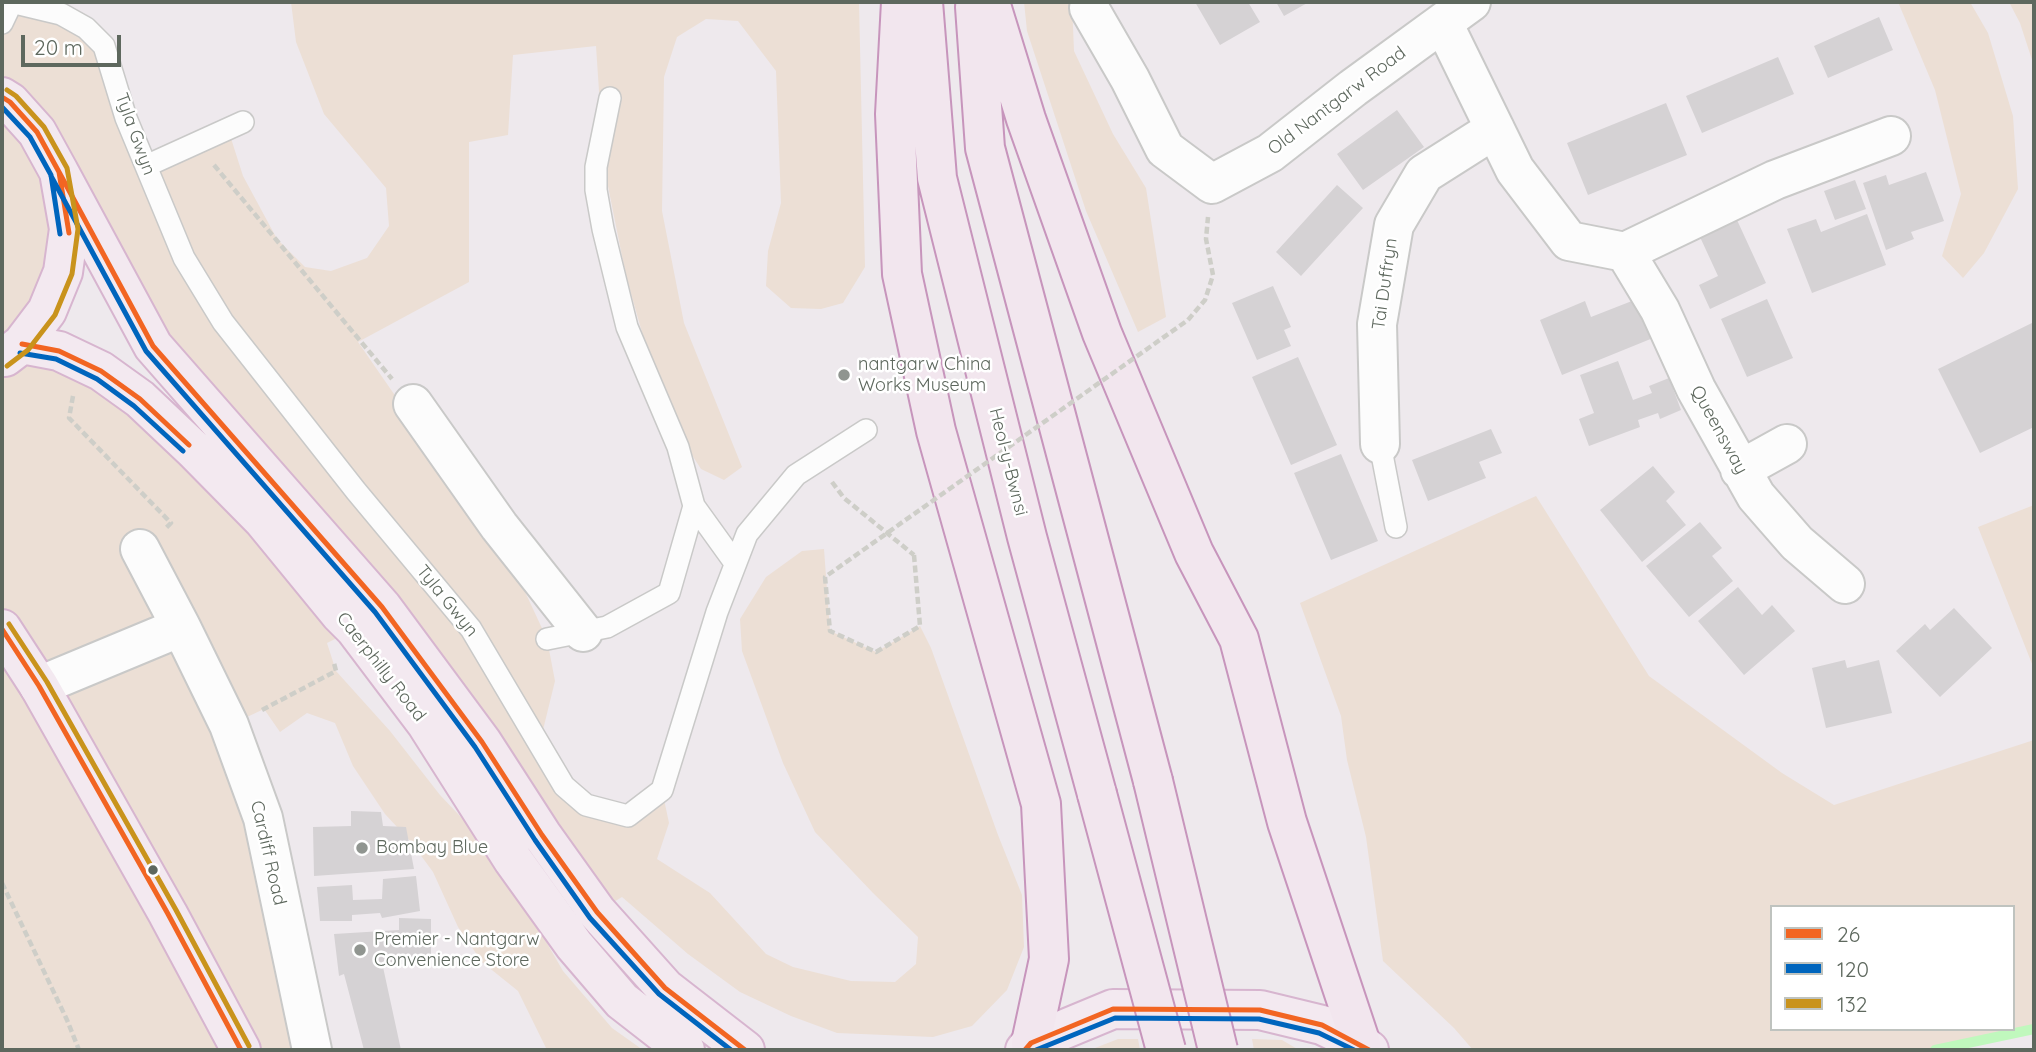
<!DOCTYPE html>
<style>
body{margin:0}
#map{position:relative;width:2036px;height:1052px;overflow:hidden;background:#eee9ed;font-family:Quicksand,sans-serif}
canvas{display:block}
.frame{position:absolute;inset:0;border:4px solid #5e685e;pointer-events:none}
.legend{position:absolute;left:1770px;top:905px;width:245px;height:126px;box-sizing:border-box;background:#fff;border:2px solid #bfc3bf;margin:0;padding:9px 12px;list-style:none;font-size:21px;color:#5e685e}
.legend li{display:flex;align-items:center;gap:14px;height:35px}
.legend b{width:35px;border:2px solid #bfc3bf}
.scale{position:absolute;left:21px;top:35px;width:100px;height:32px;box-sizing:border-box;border:4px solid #5e685e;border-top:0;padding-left:9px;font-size:21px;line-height:24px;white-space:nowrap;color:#5e685e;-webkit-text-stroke:5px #fff;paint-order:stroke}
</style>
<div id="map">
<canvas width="2036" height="1052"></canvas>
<div class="frame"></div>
<ul class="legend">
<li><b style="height:9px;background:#f26522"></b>26</li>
<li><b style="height:9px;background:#0065bd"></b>120</li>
<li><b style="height:9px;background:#c9931c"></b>132</li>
</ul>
<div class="scale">20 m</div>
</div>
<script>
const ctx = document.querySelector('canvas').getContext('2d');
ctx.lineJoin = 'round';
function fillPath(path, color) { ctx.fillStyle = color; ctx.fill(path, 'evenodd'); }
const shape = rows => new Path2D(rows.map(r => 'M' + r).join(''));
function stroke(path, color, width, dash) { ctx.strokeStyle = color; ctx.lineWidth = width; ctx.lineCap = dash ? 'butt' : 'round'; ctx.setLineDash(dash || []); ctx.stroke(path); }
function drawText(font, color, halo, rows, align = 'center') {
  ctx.font = font + ' Quicksand,sans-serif'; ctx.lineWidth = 5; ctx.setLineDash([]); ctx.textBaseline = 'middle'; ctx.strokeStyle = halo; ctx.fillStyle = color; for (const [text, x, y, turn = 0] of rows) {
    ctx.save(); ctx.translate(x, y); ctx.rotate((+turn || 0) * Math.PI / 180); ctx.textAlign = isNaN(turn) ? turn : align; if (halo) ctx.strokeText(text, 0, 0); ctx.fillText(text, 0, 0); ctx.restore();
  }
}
fillPath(shape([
 [11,2,86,28,146,166,228,129,243,176,277,239,305,267,331,271,367,258,389,226,386,188,324,114,296,42,291,2,859,2,865,267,843,303,821,309,791,308,766,286,768,251,781,203,776,71,738,21,706,19,677,37,664,77,662,211,684,323,742,467,724,480,701,469,665,413,626,276,604,166,596,46,513,55,508,135,469,142,469,282,358,342,513,566,547,639,555,681,540,742,564,786,628,816,662,790,669,823,657,859,710,893,766,954,793,967,851,981,895,982,916,964,918,937,873,893,815,832,783,763,742,651,740,619,766,577,802,551,824,549,830,631,876,652,920,626,931,648,998,835,1022,895,1024,947,1007,990,972,1026,933,1037,837,1033,791,1016,740,992,688,954,622,897,597,912,69,229,23,344,101,371,355,629,327,643,336,671,390,731,440,795,477,834,506,872,563,971,612,1028,643,1050,547,1050,518,991,482,962,458,927,433,872,411,842,385,814,353,766,335,723,307,713,280,732,264,709,230,725,312,1050,2,1050,2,23],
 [1024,2,1072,2,1074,51,1113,134,1146,188,1166,317,1138,332,1086,211,1027,31],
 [1898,2,1970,2,1988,33,2013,116,2018,189,1984,253,1963,278,1942,256,1961,194,1935,90],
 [2009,2,2034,2,2034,66,2020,23],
 [1536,496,1649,676,1782,773,1834,805,2034,740,2034,1029,1935,1050,1473,1050,1454,1028,1383,961,1366,837,1347,760,1341,716,1300,603],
 [1772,907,2013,907,2013,1029,1772,1029],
 [2034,505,2034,669,1978,527],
 [1118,1039,1138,1039,1140,1050,1090,1050],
 [1252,1039,1282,1040,1299,1050,1254,1050]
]), '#ecdfd5');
stroke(shape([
 [1935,1050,2034,1029]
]), '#c0f8bd', 10);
fillPath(shape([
 [1195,2,1248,2,1260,22,1220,45],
 [1276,2,1309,2,1284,16],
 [1879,17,1893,50,1828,78,1814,46],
 [1778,57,1794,94,1702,133,1686,96],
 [1666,103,1687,155,1588,195,1567,143],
 [1397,110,1424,147,1363,190,1337,154],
 [1926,172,1944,221,1911,232,1914,239,1886,250,1863,183,1886,175,1889,185],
 [1855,180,1866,209,1835,220,1824,191],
 [1337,185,1363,208,1301,276,1276,252],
 [1867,214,1886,265,1812,293,1787,229,1816,219,1821,232],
 [1737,220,1766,283,1710,309,1699,285,1718,276,1700,237],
 [1273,286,1291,327,1284,330,1291,346,1257,360,1232,303],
 [1637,299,1653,338,1562,375,1540,320,1585,301,1591,317],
 [1767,299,1793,358,1747,377,1721,319],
 [2034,322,2034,427,1980,453,1938,369],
 [1298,357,1337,445,1291,465,1252,377],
 [1618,361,1633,400,1652,393,1649,386,1669,378,1681,410,1660,419,1658,413,1638,420,1640,427,1589,446,1579,419,1594,413,1580,375],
 [1491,429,1502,453,1479,462,1486,478,1428,501,1412,460],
 [1341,454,1378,541,1331,560,1294,473],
 [1653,466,1675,492,1666,501,1686,525,1642,562,1600,510],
 [1700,522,1722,548,1712,556,1733,581,1689,617,1646,566],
 [1738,587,1762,615,1772,605,1795,631,1744,675,1698,621],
 [1954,608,1992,648,1940,697,1896,651,1925,624,1930,630],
 [1845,660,1847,668,1879,660,1892,713,1826,728,1812,668],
 [351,811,381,812,383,826,406,827,414,869,314,876,313,827,351,826],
 [416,876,420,911,382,918,380,913,352,915,352,921,320,921,317,887,352,885,353,900,382,899,383,879],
 [399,918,431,919,431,960,383,967,401,1050,364,1050,344,974,339,976,334,934,399,930]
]), '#d5d2d4');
const service = shape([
 [11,2,61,14,86,28,104,46,126,118,184,258,223,322,356,491,471,629,564,786,586,805,628,816,662,790,717,612,747,534,796,475,866,430],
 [2,23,12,2],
 [610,98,596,167,596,190,603,229,627,327,678,447,694,506,735,563],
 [146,166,243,122],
 [1380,444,1396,527],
 [547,639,607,627,669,593,694,506]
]);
const minor = shape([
 [1090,2,1089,8,1130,79,1165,149,1212,184,1270,153,1353,88,1471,2],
 [1443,23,1515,170,1569,241,1625,252,1775,180,1891,136],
 [1625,252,1660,310,1696,389,1756,496,1797,543,1845,584],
 [413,404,499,526,583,632],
 [1380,444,1377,324,1394,225,1424,174,1495,129],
 [1740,470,1787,444],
 [140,549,181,627],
 [39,686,181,627,229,725,263,818,312,1050]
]);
const primary = shape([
 [2,97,10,102,37,132,59,172,69,229,63,272,47,311,22,344,5,357],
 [59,172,153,346,382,607,482,742,542,835,597,912,665,988,745,1050],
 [22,344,59,351,101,371,140,399,194,450,263,520,340,614,355,629,426,723,513,860,574,945,622,1001,685,1050],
 [2,629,39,686,168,914,241,1050],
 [1025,1050,1031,1043,1113,1009,1260,1010,1322,1025,1361,1044,1369,1050]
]);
const trunk = shape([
 [901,2,895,114,902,274,936,431,1041,804,1049,959,1031,1043],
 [923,2,937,178,1027,537,1097,794],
 [990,2,1026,119,1102,333,1194,553,1239,639,1287,822,1361,1044],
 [975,7,985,148,1153,781]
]);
stroke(service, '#c9c9c8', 24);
stroke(minor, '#c9c9c8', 42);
stroke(primary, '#d7b5cf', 42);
stroke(trunk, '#c795bc', 42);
stroke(shape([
 [214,165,392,379],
 [1188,320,1205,300,1213,275,1206,239,1208,217],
 [73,396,69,418,171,523,166,528],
 [832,482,844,498,914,555],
 [262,710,336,671,334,663],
 [2,883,67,1020,79,1050]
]), '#cecec8', 4.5, [7, 3.5]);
stroke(service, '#fcfcfc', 21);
stroke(minor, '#fcfcfc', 38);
stroke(primary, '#f3e9f0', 38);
stroke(trunk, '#f2e6ee', 38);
const trunkBridge = shape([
 [1153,781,1218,1050],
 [1097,794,1166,1050]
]);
stroke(trunkBridge, '#c795bc', 42, []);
stroke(shape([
 [914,555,920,626,876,652,830,631,825,577,1188,320]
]), '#cecec8', 4.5, [7, 3.5]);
stroke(trunkBridge, '#f2e6ee', 38);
stroke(shape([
 [2,97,10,102,37,132,59,172,69,233],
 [59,172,153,346,382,607,482,742,542,835,597,912,665,988,745,1050],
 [22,344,59,351,101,371,140,399,189,445],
 [2,629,39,686,168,914,241,1050],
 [1025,1050,1031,1043,1113,1009,1260,1010,1322,1025,1369,1050]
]), '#f26522', 5);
stroke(shape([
 [2,107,30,137,51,175,60,234],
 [51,176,146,351,375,612,475,747,535,840,590,918,659,994,731,1050],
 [20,353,56,359,97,379,134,406,183,451],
 [1036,1050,1115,1018,1259,1019,1319,1033,1354,1050]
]), '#0065bd', 5);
stroke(shape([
 [7,90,16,96,44,127,67,168,78,229,72,274,55,315,28,350,7,366],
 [9,624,47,682,176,910,249,1046]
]), '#c9931c', 5);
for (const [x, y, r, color] of [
 [844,375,7,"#909590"],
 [362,848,7,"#909590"],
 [153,870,6,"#5e685e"],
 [360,950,7,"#909590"]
]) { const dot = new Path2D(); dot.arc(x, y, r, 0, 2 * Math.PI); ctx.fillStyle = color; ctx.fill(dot); stroke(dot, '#fff', 2.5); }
drawText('18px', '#5e685e', '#fff', [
 ["Old Nantgarw Road",1337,101,-37],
 ["Tyla Gwyn",135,134,70],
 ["Tai Duffryn",1385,284,-82],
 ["Queensway",1719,430,61],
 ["Heol-y-Bwnsi",1008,462,76],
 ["Tyla Gwyn",447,601,51],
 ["Caerphilly Road",381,667,52],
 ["Cardiff Road",268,853,77]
]);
drawText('18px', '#5e685e', '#fff', [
 ["nantgarw China",858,365],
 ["Works Museum",858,386],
 ["Bombay Blue",376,848],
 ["Premier - Nantgarw",374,940],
 ["Convenience Store",374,961]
], 'left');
</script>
